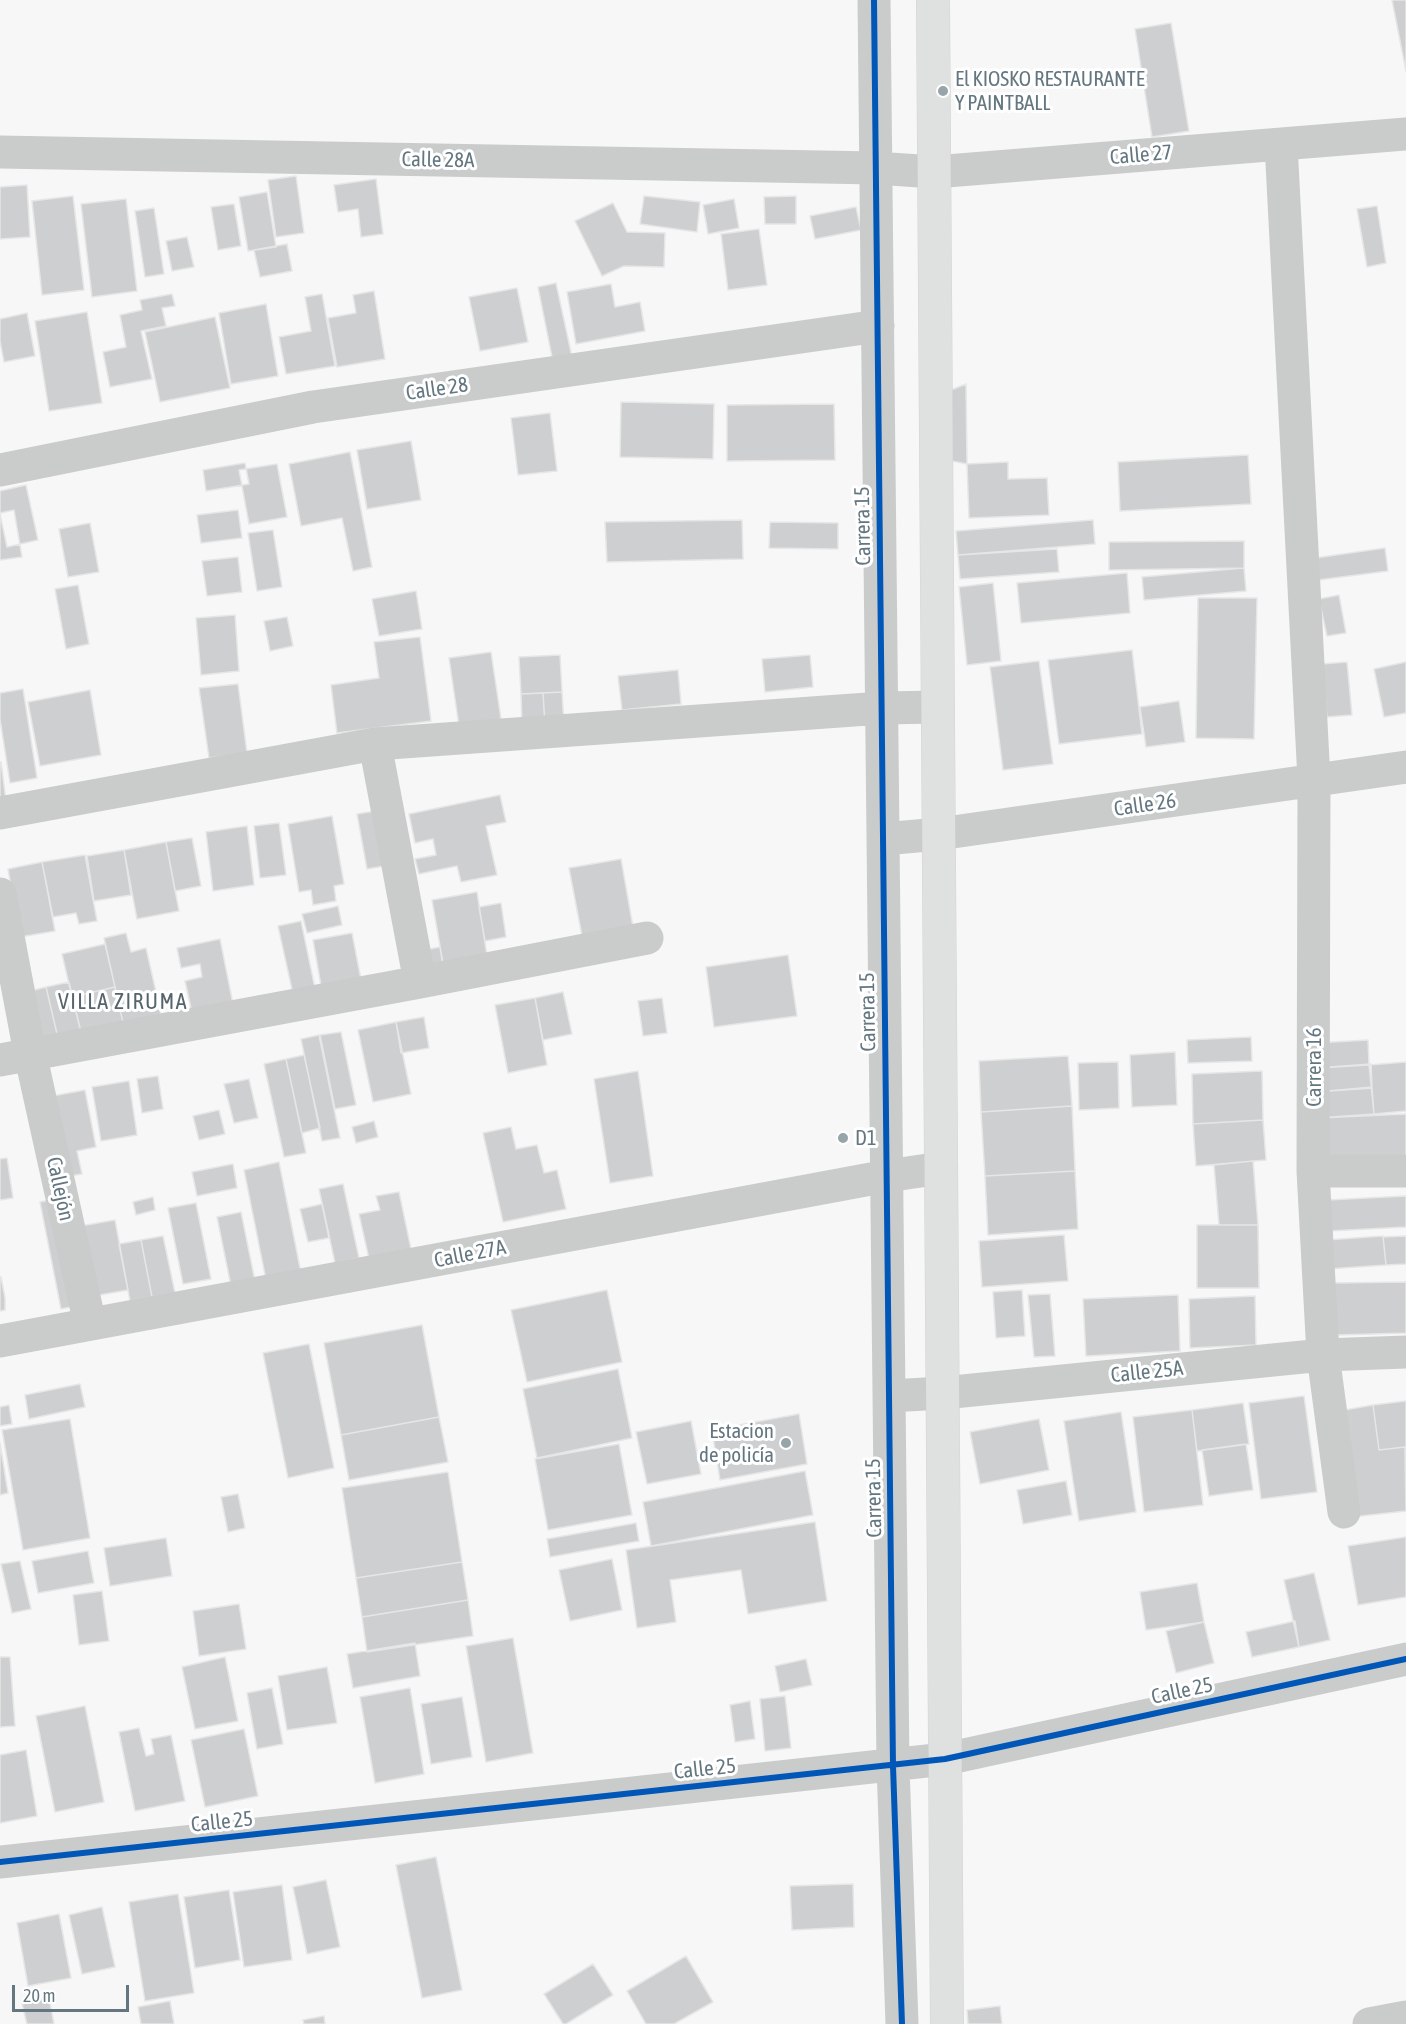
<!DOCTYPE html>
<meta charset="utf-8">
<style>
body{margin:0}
#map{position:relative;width:1406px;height:2024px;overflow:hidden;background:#f7f7f7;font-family:"Asap Condensed",sans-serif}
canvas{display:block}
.scale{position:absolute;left:12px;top:1985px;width:117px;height:27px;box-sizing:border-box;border:3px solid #647780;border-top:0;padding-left:8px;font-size:18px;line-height:21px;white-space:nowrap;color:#647780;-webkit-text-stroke:4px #fff;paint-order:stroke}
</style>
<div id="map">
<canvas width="1406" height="2024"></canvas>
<div class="scale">20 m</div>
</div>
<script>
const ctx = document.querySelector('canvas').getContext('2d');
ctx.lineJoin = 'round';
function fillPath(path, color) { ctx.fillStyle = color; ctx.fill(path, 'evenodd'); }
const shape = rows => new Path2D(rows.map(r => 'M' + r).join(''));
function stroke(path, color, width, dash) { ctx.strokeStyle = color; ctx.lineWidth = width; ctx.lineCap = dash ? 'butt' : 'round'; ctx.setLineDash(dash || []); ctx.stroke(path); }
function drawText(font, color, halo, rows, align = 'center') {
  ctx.font = font + ' "Asap Condensed",sans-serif'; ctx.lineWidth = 6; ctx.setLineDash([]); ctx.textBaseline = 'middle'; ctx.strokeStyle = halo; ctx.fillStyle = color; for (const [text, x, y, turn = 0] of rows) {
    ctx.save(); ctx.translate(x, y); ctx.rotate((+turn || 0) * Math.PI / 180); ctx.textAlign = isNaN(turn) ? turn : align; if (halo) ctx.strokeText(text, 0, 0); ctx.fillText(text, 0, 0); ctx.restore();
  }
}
const building = shape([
 [1392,0,1406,0,1406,71,1392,0],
 [1171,23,1189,131,1152,137,1135,29,1171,23],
 [296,176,304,233,276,237,268,180,296,176],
 [376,179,383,234,361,237,358,209,338,212,334,185,376,179],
 [27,185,30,237,0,239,0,187,27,185],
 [267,192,276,247,248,251,239,197,267,192],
 [73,196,84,290,42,295,32,201,73,196],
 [644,196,700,202,697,232,640,224,644,196],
 [796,196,796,224,765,224,764,197,796,196],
 [126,199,137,291,92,297,81,204,126,199],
 [734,199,739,228,708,234,703,205,734,199],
 [613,203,627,232,665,233,664,267,624,266,602,276,575,221,613,203],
 [234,204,241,246,218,250,211,207,234,204],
 [1377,206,1386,263,1367,267,1357,209,1377,206],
 [856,207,861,230,815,239,810,216,856,207],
 [154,208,164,274,145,277,135,211,154,208],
 [759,229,767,285,728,290,721,234,759,229],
 [187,237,194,267,172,271,166,241,187,237],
 [287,244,292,271,260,277,254,250,287,244],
 [556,283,572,357,553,362,538,287,556,283],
 [611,284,615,307,640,302,645,331,576,344,567,292,611,284],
 [517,288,528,342,480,351,469,297,517,288],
 [374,291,385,359,337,367,328,318,356,313,353,295,374,291],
 [172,294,175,306,162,308,166,326,141,331,152,379,110,387,103,352,126,347,120,315,142,310,140,300,172,294],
 [322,294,335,366,286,374,279,337,311,331,305,297,322,294],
 [266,304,278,376,231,384,219,313,266,304],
 [87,312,102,403,49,411,35,321,87,312],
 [27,313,35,356,4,362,0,341,0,319,27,313],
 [215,317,230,388,160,402,145,332,215,317],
 [966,384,967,464,952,461,951,390,966,384],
 [621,402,714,404,713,459,620,457,621,402],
 [834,404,835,460,727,461,727,405,834,404],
 [550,413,557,471,518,475,511,418,550,413],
 [411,441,421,500,367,509,357,450,411,441],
 [350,452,372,567,353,571,342,518,301,526,289,464,350,452],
 [1248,455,1251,504,1120,511,1118,462,1248,455],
 [1008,462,1008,479,1047,478,1049,515,969,518,967,464,1008,462],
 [245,463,249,484,206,491,203,470,245,463],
 [277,464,287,517,249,524,239,470,277,464],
 [26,485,38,540,7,547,0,514,0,491,26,485],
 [14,510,22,557,0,560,0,513,14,510],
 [238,510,242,538,201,543,197,515,238,510],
 [742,520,743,559,607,562,605,522,742,520],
 [1093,520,1095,544,958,555,956,531,1093,520],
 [770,522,838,523,838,549,769,548,770,522],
 [90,523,99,572,68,577,59,529,90,523],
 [273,530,282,587,257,591,248,533,273,530],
 [1244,541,1244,568,1109,570,1109,542,1244,541],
 [1385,548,1388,571,1318,580,1315,558,1385,548],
 [1057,549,1059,572,960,579,958,555,1057,549],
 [238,557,242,592,207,596,202,561,238,557],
 [1244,568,1246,591,1144,600,1142,577,1244,568],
 [1127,573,1130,613,1021,623,1017,583,1127,573],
 [993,583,1001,661,967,665,959,587,993,583],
 [78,585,89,644,66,649,55,589,78,585],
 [416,591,422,629,379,636,372,599,416,591],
 [1339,595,1346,633,1327,636,1319,599,1339,595],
 [1198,598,1257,598,1254,739,1196,738,1198,598],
 [235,615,239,671,201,675,196,618,235,615],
 [287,617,293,646,270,651,264,621,287,617],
 [420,637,431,721,337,733,331,685,379,678,374,642,420,637],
 [1132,650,1142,734,1059,744,1048,660,1132,650],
 [491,652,501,719,459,726,449,658,491,652],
 [560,655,562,692,521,694,519,657,560,655],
 [810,655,813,687,765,692,762,659,810,655],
 [1039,661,1053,764,1003,770,990,667,1039,661],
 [1347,662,1352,715,1327,717,1322,664,1347,662],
 [1406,662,1406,713,1384,717,1374,669,1406,662],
 [678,670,681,704,622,710,618,676,678,670],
 [238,684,247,753,209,758,199,688,238,684],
 [23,689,37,778,10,783,0,719,0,693,23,689],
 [90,690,101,755,40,766,28,702,90,690],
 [562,692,564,724,545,725,543,693,562,692],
 [543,693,545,725,522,726,521,694,543,693],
 [1179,701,1185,742,1146,747,1140,707,1179,701],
 [1,762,6,801,0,802,0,762,1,762],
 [500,795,506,822,486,826,497,875,461,882,457,866,419,874,415,859,436,855,433,839,415,843,409,814,500,795],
 [381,810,390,865,367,869,357,814,381,810],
 [332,816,344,884,334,886,336,901,313,905,311,890,299,892,288,824,332,816],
 [279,823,286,875,260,878,254,826,279,823],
 [247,826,254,885,213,891,206,832,247,826],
 [192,838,201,886,175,891,166,842,192,838],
 [166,842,179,911,137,919,124,850,166,842],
 [124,850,131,895,94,901,87,856,124,850],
 [85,855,97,921,79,924,76,913,53,917,42,862,85,855],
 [621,859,633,927,582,936,569,868,621,859],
 [42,862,55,931,20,937,8,869,42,862],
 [477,892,488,962,444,969,432,900,477,892],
 [501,903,506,937,485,941,479,907,501,903],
 [338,906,342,925,307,933,302,914,338,906],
 [301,921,317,998,295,1003,278,926,301,921],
 [126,933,131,952,146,948,161,1014,123,1023,104,938,126,933],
 [352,933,363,990,323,997,313,940,352,933],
 [220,939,234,1009,193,1017,185,981,202,977,200,964,181,968,177,948,220,939],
 [105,944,115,987,72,997,62,954,105,944],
 [440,947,444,974,410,953,440,947],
 [788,955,797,1016,714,1027,706,967,788,955],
 [69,982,81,1032,58,1038,46,987,69,982],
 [46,987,58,1038,39,1043,27,992,46,987],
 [115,987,123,1023,81,1032,72,997,115,987],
 [563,992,572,1034,543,1040,535,998,563,992],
 [535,998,547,1065,508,1073,495,1005,535,998],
 [662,998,667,1033,643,1036,638,1001,662,998],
 [424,1017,429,1048,401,1053,396,1022,424,1017],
 [396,1022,411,1094,373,1102,358,1030,396,1022],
 [341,1032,356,1105,335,1109,320,1035,341,1032],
 [319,1035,340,1138,322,1141,301,1039,319,1035],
 [1251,1037,1252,1061,1188,1063,1187,1040,1251,1037],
 [1368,1040,1369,1065,1319,1068,1317,1043,1368,1040],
 [1175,1052,1177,1105,1132,1107,1130,1055,1175,1052],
 [304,1055,320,1128,302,1133,286,1059,304,1055],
 [1068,1056,1072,1106,981,1112,979,1061,1068,1056],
 [286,1059,306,1153,284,1157,264,1064,286,1059],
 [1118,1062,1119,1108,1079,1110,1078,1063,1118,1062],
 [1406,1062,1406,1111,1374,1114,1369,1065,1406,1062],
 [1371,1064,1372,1087,1316,1092,1315,1068,1371,1064],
 [638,1071,653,1176,610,1183,594,1079,638,1071],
 [1262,1071,1263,1120,1193,1124,1192,1074,1262,1071],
 [158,1076,163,1109,142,1113,137,1079,158,1076],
 [249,1079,258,1118,234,1123,224,1084,249,1079],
 [129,1081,137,1135,101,1141,92,1087,129,1081],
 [1372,1088,1374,1114,1317,1118,1316,1092,1372,1088],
 [85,1090,96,1147,77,1151,82,1174,63,1177,47,1097,85,1090],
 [1072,1106,1075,1171,985,1176,981,1112,1072,1106],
 [219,1110,225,1134,199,1140,193,1116,219,1110],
 [1406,1114,1406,1159,1321,1163,1319,1118,1406,1114],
 [1263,1120,1266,1160,1196,1166,1193,1124,1263,1120],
 [374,1121,378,1137,356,1143,352,1127,374,1121],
 [511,1127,516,1149,537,1145,544,1173,557,1170,566,1209,503,1222,483,1133,511,1127],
 [7,1158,13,1198,0,1200,0,1159,7,1158],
 [1253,1161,1258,1225,1219,1225,1214,1165,1253,1161],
 [279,1162,302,1278,267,1285,244,1170,279,1162],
 [233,1164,237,1188,197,1196,192,1172,233,1164],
 [1075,1171,1078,1229,988,1235,985,1176,1075,1171],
 [343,1184,359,1258,335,1263,319,1189,343,1184],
 [399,1192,411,1249,369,1259,359,1214,380,1210,376,1196,399,1192],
 [1406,1196,1406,1227,1329,1231,1328,1200,1406,1196],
 [65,1197,86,1304,61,1309,40,1202,65,1197],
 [153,1197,155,1210,136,1215,133,1202,153,1197],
 [196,1203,211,1279,183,1284,168,1208,196,1203],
 [322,1204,329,1238,308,1242,300,1209,322,1204],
 [241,1212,255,1281,231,1286,217,1217,241,1212],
 [115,1220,128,1290,88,1297,75,1227,115,1220],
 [1197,1225,1258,1225,1259,1288,1197,1288,1197,1225],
 [1064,1235,1068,1281,982,1287,979,1241,1064,1235],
 [163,1236,175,1293,152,1297,141,1240,163,1236],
 [1383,1236,1386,1265,1328,1269,1326,1240,1383,1236],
 [1406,1236,1406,1264,1386,1265,1383,1237,1406,1236],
 [141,1240,152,1297,130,1301,119,1244,141,1240],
 [0,1277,1,1277,5,1298,5,1310,0,1311,0,1277],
 [1406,1282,1406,1333,1336,1335,1334,1283,1406,1282],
 [607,1290,622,1362,527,1382,511,1310,607,1290],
 [1022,1290,1025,1336,996,1338,993,1292,1022,1290],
 [1050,1294,1055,1356,1034,1357,1028,1295,1050,1294],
 [1178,1295,1180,1351,1086,1356,1083,1299,1178,1295],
 [1255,1296,1256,1345,1190,1348,1189,1299,1255,1296],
 [422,1325,439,1417,341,1435,324,1343,422,1325],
 [309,1344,334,1468,288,1478,263,1353,309,1344],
 [618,1369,632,1438,537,1458,523,1389,618,1369],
 [80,1384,85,1407,29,1419,25,1395,80,1384],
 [1304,1396,1317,1492,1261,1499,1249,1403,1304,1396],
 [1406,1401,1406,1457,1405,1447,1379,1450,1373,1405,1406,1401],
 [1243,1403,1249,1444,1197,1451,1192,1410,1243,1403],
 [9,1405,12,1424,0,1426,0,1407,9,1405],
 [1373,1405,1379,1450,1405,1447,1406,1511,1352,1517,1339,1411,1373,1405],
 [1192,1410,1203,1505,1144,1512,1133,1417,1192,1410],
 [1121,1412,1136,1512,1079,1521,1064,1421,1121,1412],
 [799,1414,807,1464,720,1480,712,1430,799,1414],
 [439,1417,448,1462,349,1480,341,1435,439,1417],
 [70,1419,90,1538,23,1550,2,1430,70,1419],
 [1039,1419,1049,1470,980,1484,970,1432,1039,1419],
 [691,1421,701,1474,647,1484,636,1432,691,1421],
 [0,1443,8,1493,0,1495,0,1443],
 [619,1444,632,1515,548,1530,535,1459,619,1444],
 [1246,1444,1253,1490,1209,1496,1202,1450,1246,1444],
 [805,1471,813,1515,651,1546,643,1502,805,1471],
 [448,1472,462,1562,356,1578,342,1488,448,1472],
 [1066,1481,1072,1515,1023,1524,1017,1490,1066,1481],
 [238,1494,245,1528,228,1532,221,1497,238,1494],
 [815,1522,827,1601,748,1614,741,1570,670,1580,676,1622,637,1628,626,1550,815,1522],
 [636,1523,639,1541,550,1557,547,1539,636,1523],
 [1406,1537,1406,1597,1358,1605,1348,1546,1406,1537],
 [166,1538,172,1576,110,1586,104,1548,166,1538],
 [88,1551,94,1583,38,1593,32,1561,88,1551],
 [612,1559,622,1610,570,1621,559,1570,612,1559],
 [20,1561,31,1609,12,1613,1,1564,20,1561],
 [462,1562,468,1600,362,1617,356,1578,462,1562],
 [1314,1573,1330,1640,1299,1647,1284,1580,1314,1573],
 [1197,1583,1204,1622,1146,1630,1140,1592,1197,1583],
 [102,1591,109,1641,79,1645,73,1595,102,1591],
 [468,1600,473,1636,367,1652,362,1617,468,1600],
 [239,1604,246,1649,199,1656,193,1611,239,1604],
 [1295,1621,1299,1647,1252,1657,1246,1632,1295,1621],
 [1204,1622,1214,1663,1176,1673,1166,1631,1204,1622],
 [513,1638,533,1753,486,1762,466,1646,513,1638],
 [415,1643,420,1676,353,1688,347,1654,415,1643],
 [0,1657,10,1657,15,1726,0,1727,0,1657],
 [225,1657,238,1721,195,1729,182,1667,225,1657],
 [806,1659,812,1685,780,1692,775,1666,806,1659],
 [327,1667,337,1723,287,1730,278,1676,327,1667],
 [272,1688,283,1744,257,1749,247,1693,272,1688],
 [410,1688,424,1774,375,1783,360,1697,410,1688],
 [785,1696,791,1748,765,1751,760,1699,785,1696],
 [462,1697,472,1757,431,1764,421,1704,462,1697],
 [750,1701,755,1739,735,1742,730,1705,750,1701],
 [85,1706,104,1802,55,1812,36,1716,85,1706],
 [139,1728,146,1756,154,1754,151,1739,171,1735,185,1801,135,1811,119,1732,139,1728],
 [244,1729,258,1796,205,1807,191,1740,244,1729],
 [26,1750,37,1816,0,1823,0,1755,26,1750],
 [436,1857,462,1990,422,1998,396,1865,436,1857],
 [326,1880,340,1947,307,1954,293,1887,326,1880],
 [853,1884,854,1927,792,1930,790,1886,853,1884],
 [282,1885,292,1960,244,1967,233,1892,282,1885],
 [229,1890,240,1960,195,1968,184,1897,229,1890],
 [178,1894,194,1993,145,2001,129,1902,178,1894],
 [102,1907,115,1967,82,1974,69,1915,102,1907],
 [59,1914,71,1978,28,1986,17,1923,59,1914],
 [686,1956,713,2002,674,2024,646,2024,627,1991,686,1956],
 [593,1964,613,1995,566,2024,563,2024,544,1994,593,1964],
 [49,1998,54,2024,27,2024,22,2004,49,1998],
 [170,2001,174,2024,141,2024,138,2007,170,2001],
 [1000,2006,1002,2024,968,2024,967,2010,1000,2006],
 [324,2016,325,2024,304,2024,303,2020,324,2016]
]);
fillPath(building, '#cdcfd0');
stroke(building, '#e6e6e6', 1.5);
const major = shape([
 [933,0,947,2024]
]);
stroke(major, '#d3d4d5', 34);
stroke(shape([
 [874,0,893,1766,902,2024],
 [1281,144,1314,780,1313,1171,1323,1355,1344,1512],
 [0,152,876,168,934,172,1406,134],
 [0,470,313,407,878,326],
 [375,744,420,982],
 [0,813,375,744,882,708,938,707],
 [883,839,939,834,1406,767],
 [0,894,30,1053,90,1324],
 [0,1060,420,982,647,938],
 [1313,1171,1406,1171],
 [0,1341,887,1176,941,1168],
 [889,1396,943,1393,1323,1355,1406,1352],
 [0,1862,945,1759,1406,1659],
 [1369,2024,1406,2017]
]), '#cacccc', 33);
stroke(major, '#dfe0e0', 33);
stroke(shape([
 [874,0,893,1766,902,2024],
 [0,1862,945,1759,1406,1659]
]), '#0057b8', 6);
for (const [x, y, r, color] of [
 [943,91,6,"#97a4aa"],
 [843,1138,6,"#97a4aa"],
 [786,1443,6,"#97a4aa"]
]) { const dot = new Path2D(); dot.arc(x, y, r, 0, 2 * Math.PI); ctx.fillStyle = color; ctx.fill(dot); stroke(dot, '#fff', 2); }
drawText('21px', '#647780', '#fff', [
 ["El KIOSKO RESTAURANTE",955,79],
 ["Y PAINTBALL",955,103],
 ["D1",855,1138],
 ["Estacion",774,1431,"right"],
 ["de policía",774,1455,"right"]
], 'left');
drawText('21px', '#647780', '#fff', [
 ["Calle 27",1141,155,-5],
 ["Calle 28A",438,160,1],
 ["Calle 28",437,389,-8],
 ["Carrera 15",863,526,-91],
 ["Calle 26",1145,805,-8],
 ["Carrera 15",868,1012,-91],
 ["Carrera 16",1314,1067,-90],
 ["Callejón",60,1189,78],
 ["Calle 27A",470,1254,-11],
 ["Calle 25A",1147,1372,-6],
 ["Carrera 15",874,1498,-91],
 ["Calle 25",1182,1691,-12],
 ["Calle 25",705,1769,-6],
 ["Calle 25",222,1822,-6]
]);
ctx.letterSpacing = '1.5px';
drawText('22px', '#56646b', '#fff', [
 ["VILLA ZIRUMA",123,1002]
]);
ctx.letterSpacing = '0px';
</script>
